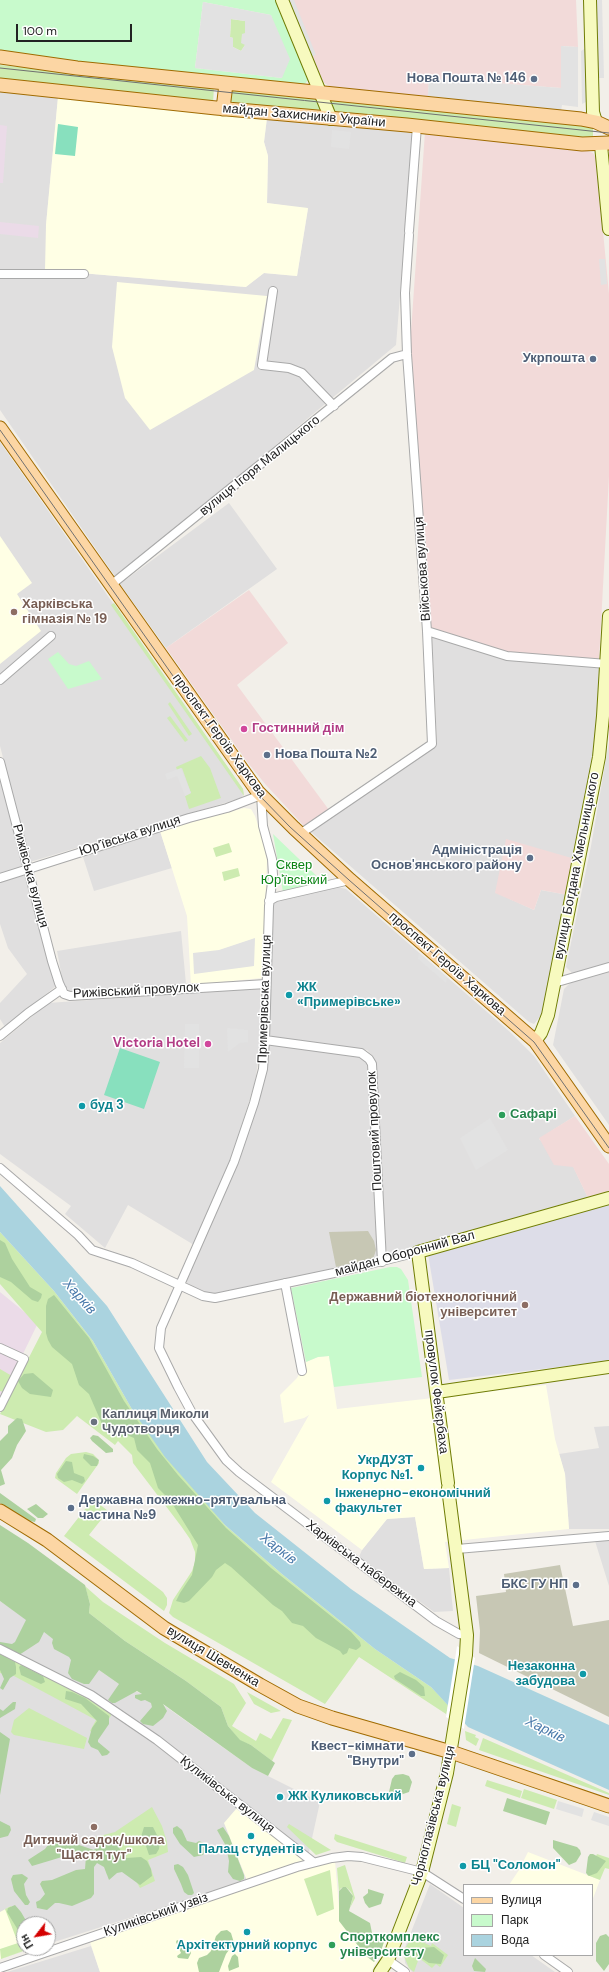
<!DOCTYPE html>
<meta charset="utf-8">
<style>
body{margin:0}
#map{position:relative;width:609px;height:1972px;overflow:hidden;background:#f2efe9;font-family:"DM Sans",sans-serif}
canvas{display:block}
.legend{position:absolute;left:463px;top:1884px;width:130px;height:72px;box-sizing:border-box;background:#fff;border:1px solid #a7a7a7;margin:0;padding:5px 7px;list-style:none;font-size:12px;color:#222}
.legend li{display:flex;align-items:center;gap:8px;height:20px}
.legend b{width:20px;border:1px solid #a7a7a7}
.north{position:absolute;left:16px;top:1916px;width:40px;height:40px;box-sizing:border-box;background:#fff;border:1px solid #a7a7a7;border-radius:50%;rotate:239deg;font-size:11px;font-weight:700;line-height:16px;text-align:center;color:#222}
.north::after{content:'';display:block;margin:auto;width:14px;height:18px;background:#d40000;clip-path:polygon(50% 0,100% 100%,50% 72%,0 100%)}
.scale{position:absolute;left:16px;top:24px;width:116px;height:18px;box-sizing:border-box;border:2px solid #222;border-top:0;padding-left:5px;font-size:12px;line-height:14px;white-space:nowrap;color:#222;-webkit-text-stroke:3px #fff;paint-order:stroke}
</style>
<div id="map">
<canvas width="609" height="1972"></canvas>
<ul class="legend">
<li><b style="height:5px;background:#fcd6a4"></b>Вулиця</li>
<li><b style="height:11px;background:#c8facc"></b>Парк</li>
<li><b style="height:11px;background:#aad3df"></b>Вода</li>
</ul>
<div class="north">Пн</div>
<div class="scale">100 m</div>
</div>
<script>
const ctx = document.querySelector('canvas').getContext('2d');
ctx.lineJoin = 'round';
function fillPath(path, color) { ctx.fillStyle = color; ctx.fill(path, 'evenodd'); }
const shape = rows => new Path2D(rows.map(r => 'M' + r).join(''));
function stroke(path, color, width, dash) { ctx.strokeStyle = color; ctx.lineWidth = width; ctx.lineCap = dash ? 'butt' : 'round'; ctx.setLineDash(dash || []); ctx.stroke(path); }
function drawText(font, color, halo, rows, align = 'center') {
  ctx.font = font + ' "DM Sans",sans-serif'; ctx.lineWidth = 3; ctx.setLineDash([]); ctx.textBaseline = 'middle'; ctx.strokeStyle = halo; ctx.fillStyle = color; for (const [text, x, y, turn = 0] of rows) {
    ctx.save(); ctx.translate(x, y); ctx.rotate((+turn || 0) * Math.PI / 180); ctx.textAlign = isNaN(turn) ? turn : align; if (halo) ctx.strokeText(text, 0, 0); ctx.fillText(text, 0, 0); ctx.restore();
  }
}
fillPath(shape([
 [0,91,58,97,46,225,46,270,245,287,264,273,297,276,308,209,267,203,268,156,264,142,267,118,409,130,413,137,396,345,116,578,0,410],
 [0,442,243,789,244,794,241,798,30,862,0,746],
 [229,503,277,569,166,648,120,584],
 [432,637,507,659,599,666,595,755,575,859,495,892,534,910,541,890,568,895,542,1014,534,1024,529,1022,310,831,437,745],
 [609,742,609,964,572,973,566,967,591,846],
 [0,775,23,863,20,868,0,874],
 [160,831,172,868,94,891,83,857],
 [22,875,25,877,56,986,5,1027,0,1019,0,1003,27,974,8,948,0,924,0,881],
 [338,887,346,889,510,1032,534,1056,575,1116,539,1139,573,1166,589,1200,396,1254,388,1253,385,1246,376,1064,373,1056,367,1050,269,1036,272,904,277,901],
 [181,931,186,984,69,992,63,983,57,951],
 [609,970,609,1125,553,1045,564,989,572,981],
 [260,988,261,1042,255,1082,230,1163,194,1245,128,1205,105,1248,65,1214,71,1206,0,1154,0,1043,48,1003],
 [268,1044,364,1056,370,1067,378,1253,374,1261,218,1294,209,1295,189,1286,186,1281,187,1275,250,1125,265,1078],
 [609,1426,609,1529,569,1529,565,1474,559,1454,599,1448,594,1427],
 [415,1517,424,1569,449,1568,453,1611,434,1612,359,1557,362,1550,387,1519],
 [609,1540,609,1586,595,1541],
 [0,1601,122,1686,155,1699,252,1768,320,1802,307,1861,48,1944,48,1924,24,1924,24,1948,34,1948,0,1959],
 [430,1884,464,1908,464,1955,531,1955,555,1972,412,1972,405,1963,404,1950],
 [91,1946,100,1972,7,1972]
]), '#e0dfdf');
fillPath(shape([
 [287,0,576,0,578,47,561,46,561,88,429,78,428,98,334,89,321,81],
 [425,132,585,150,593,153,596,158,609,294,609,476,599,660,506,654,429,628,410,346],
 [249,590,288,643,237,685,329,810,304,826,266,785,248,763,166,648],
 [506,839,575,859,568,895,541,890,534,910,495,893],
 [575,1116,609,1164,609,1194,589,1200,573,1167,554,1165,539,1138]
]), '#f2dad9');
fillPath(shape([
 [0,125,7,126,3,183,0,183],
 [0,222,39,226,38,238,0,234],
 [0,1292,38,1323,0,1401]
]), '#ebdbe8');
fillPath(shape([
 [58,97,267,118,264,142,268,156,267,203,308,208,297,276,264,273,246,287,45,270,46,225],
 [117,282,267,296,254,370,150,430,125,398,112,347],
 [0,536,32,583,17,594,41,631,0,664],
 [244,808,251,809,255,816,262,837,267,861,262,978,191,985,187,916,160,831],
 [329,1356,337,1409,546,1385,555,1439,565,1474,569,1529,445,1542,449,1568,424,1569,415,1517,387,1519,362,1550,271,1482,309,1415,304,1418,284,1423,280,1395,297,1378,306,1362,318,1357],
 [242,1802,322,1864,335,1861,340,1919,388,1939,371,1972,100,1972,90,1942,249,1886,224,1823],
 [528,1852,600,1880,592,1901,592,1885,509,1885,519,1870],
 [11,1906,24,1937,24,1948,29,1949,0,1959,0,1912]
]), '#ffffe5');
fillPath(shape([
 [368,1231,374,1241,376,1250,373,1259,336,1267,329,1232],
 [560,1565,573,1626,609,1620,609,1717,479,1653,480,1631,476,1596,506,1592,504,1574]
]), '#c7c7b4');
fillPath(shape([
 [231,19,245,21,245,45,241,51,233,47,233,38,230,37],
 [0,65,214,87,213,103,0,81],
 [231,90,318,98,323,112,229,104],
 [332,99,579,124,593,128,593,137,580,137,338,113,333,111,330,102],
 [114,603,243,789,244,796,111,605],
 [170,702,192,734,189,736,168,704],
 [170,716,188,740,185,742,167,718],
 [201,756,210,768,221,798,189,809,185,796,191,793,182,768,177,770,176,767],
 [229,843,232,852,216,857,213,848],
 [238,868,240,876,224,881,222,872],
 [0,1232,54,1291,93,1341,133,1411,225,1525,282,1574,375,1649,431,1687,448,1705,446,1717,446,1714,359,1657,325,1704,173,1617,169,1613,173,1600,192,1571,195,1562,195,1552,190,1539,181,1526,133,1463,132,1455,118,1441,115,1445,77,1416,63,1430,46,1432,0,1414,42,1332,0,1284],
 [0,1369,12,1376,3,1392,0,1391],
 [86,1452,93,1454,98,1459,99,1463,77,1494,55,1478,56,1473,66,1458,71,1454],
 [93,1499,108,1511,89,1535,163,1592,167,1598,167,1605,164,1611,64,1536],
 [85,1586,103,1602,165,1643,234,1684,246,1703,232,1726,256,1741,260,1733,271,1739,283,1718,292,1720,272,1761,251,1745,240,1741,228,1726,221,1707,186,1681,125,1641,89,1613,90,1604],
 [0,1652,89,1698,112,1714,98,1736,90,1731,96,1720,14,1676,0,1673],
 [247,1692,281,1711,271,1713,254,1704],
 [29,1708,87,1738,84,1749,14,1735,11,1732,14,1720],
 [465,1731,476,1735,475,1737,479,1739,476,1746,466,1740],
 [483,1738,609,1793,609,1795,479,1750],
 [487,1780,522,1791,520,1798,485,1786],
 [524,1789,557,1800,554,1809,521,1798],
 [452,1804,461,1807,456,1827,447,1824],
 [152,1807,162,1826,167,1842,168,1852,148,1860,155,1881,140,1888,128,1867,107,1875,96,1837,115,1832],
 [289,1824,331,1850,316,1855,287,1827],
 [335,1834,407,1857,405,1863,337,1842,334,1839],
 [597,1854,609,1858,609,1869,605,1868,600,1880,587,1875],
 [345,1865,355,1898,350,1908,353,1896,351,1892,346,1887,341,1888,339,1891,337,1868],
 [330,1870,334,1909,317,1916,304,1879],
 [11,1906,24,1937,24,1948,29,1949,1,1959,0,1949,18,1943,5,1909],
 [412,1937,431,1946,432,1943,448,1955,440,1967,436,1964,432,1968,419,1958,414,1972,409,1968,403,1954,404,1950]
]), '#cdebb0');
fillPath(shape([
 [0,1240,5,1243,12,1259,30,1287,42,1294,41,1298,38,1302,32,1300,11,1282,0,1277],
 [54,1295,89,1338,124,1401,157,1449,178,1475,226,1528,271,1568,351,1632,360,1642,361,1646,359,1648,356,1650,349,1648,347,1653,343,1655,340,1651,316,1638,303,1626,292,1623,282,1611,273,1605,231,1567,225,1563,216,1570,212,1577,189,1601,184,1603,176,1601,180,1593,192,1575,198,1545,170,1500,158,1488,150,1463,137,1450,134,1438,127,1435,121,1437,113,1436,102,1424,89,1394,79,1385,72,1364,52,1347,48,1340,46,1333,46,1306,48,1299],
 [33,1373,53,1390,51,1397,30,1394,22,1388,18,1381,24,1374],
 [17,1418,22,1419,26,1431,17,1445,12,1458,1,1470,5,1484,0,1486,0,1441,8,1433,8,1426],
 [93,1435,98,1436,113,1449,113,1452,106,1453,92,1441,90,1438],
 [84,1454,93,1456,99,1460,97,1466,91,1466,83,1458],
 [66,1461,72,1462,74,1473,84,1477,85,1481,82,1484,72,1480,64,1482,58,1478,57,1474],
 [0,1493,36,1519,35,1522,30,1521,0,1503],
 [36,1504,48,1514,43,1518,38,1518,27,1509],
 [0,1525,28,1543,85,1585,90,1604,89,1613,125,1641,186,1681,221,1707,228,1726,240,1740,251,1745,275,1763,268,1776,252,1768,163,1704,167,1711,163,1718,153,1726,143,1724,140,1721,152,1707,151,1703,145,1700,141,1701,135,1698,135,1695,142,1694,137,1691,115,1703,112,1703,108,1700,119,1684,99,1670,89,1684,84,1684,72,1679,68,1673,71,1660,69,1657,54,1649,52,1643,53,1639,44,1632,39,1642,19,1655,0,1647,0,1642,12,1644,15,1642,26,1620,0,1601],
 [0,1654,15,1662,16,1667,16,1674,10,1678,3,1690,0,1688,4,1679,0,1670],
 [21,1665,43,1676,45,1682,41,1684,21,1675,19,1667],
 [400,1672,416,1680,424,1687,425,1696,421,1696,395,1679,394,1676],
 [66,1691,72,1692,85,1698,109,1716,109,1724,98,1740,98,1742,110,1752,107,1755,102,1756,98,1750,91,1747,88,1742,92,1728,97,1721,81,1704,65,1699],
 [13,1702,16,1702,15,1709,0,1718,0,1709,3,1711],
 [0,1732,10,1739,0,1795],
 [403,1774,409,1776,412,1782,409,1792,397,1796,389,1792,392,1779,395,1775],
 [507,1798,550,1812,546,1825,503,1811],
 [0,1821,10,1826,11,1830,8,1836,0,1838],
 [177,1826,182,1830,187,1841,196,1843,199,1841,204,1843,206,1850,203,1855,194,1857,180,1844,173,1833,173,1828],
 [144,1827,153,1827,160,1841,159,1849,156,1854,149,1855,144,1840,141,1837],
 [223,1827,229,1836,244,1875,244,1879,240,1881,233,1879,228,1872,229,1861,226,1846,217,1830],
 [111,1836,119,1836,119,1848,126,1858,141,1857,147,1861,151,1869,152,1876,140,1885,122,1872,117,1873,109,1880,104,1867,97,1863,94,1867,94,1894,91,1898,72,1906,59,1903,55,1903,47,1910,37,1908,36,1902,40,1900,45,1894,40,1884,42,1881,52,1880,76,1870,85,1869,86,1856,79,1853,72,1854,32,1866,28,1860,45,1849,48,1845,55,1843,70,1842,94,1850,104,1838],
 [553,1840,577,1847,580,1850,581,1854,576,1862,569,1865,553,1848],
 [590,1854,593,1854,606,1861,597,1873,589,1876,586,1873,588,1857],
 [178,1864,183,1867,188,1875,194,1893,192,1895,188,1895,184,1892,181,1884,174,1869,174,1865],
 [22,1874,28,1878,24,1884,26,1895,30,1902,28,1905,25,1905,14,1891,11,1879,13,1875],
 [343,1887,346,1887,353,1896,349,1911,370,1923,372,1933,384,1942,380,1954,374,1962,366,1956,339,1921,339,1891],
 [368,1889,384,1894,381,1904,369,1908,365,1903,363,1897,368,1893],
 [15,1905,21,1912,28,1924,24,1924,24,1929,18,1930,7,1912,8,1908],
 [227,1930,231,1933,234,1943,226,1954,219,1972,199,1972,197,1963,199,1958,207,1955,211,1951,216,1936,221,1931],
 [606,1934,609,1937,609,1964,604,1971,596,1961,596,1943,600,1936],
 [177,1940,187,1945,191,1953,188,1959,178,1958,177,1956,181,1953,176,1942],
 [434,1947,444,1955,441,1964,429,1963,415,1954,421,1948],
 [235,1954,238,1957,239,1967,229,1971,228,1966,232,1956],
 [475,1958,486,1969,485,1972,474,1971,472,1966]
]), '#add19e');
fillPath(shape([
 [0,0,276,0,308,80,304,85,71,65,0,51],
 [203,2,271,15,282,78,195,68],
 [58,652,69,664,76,666,89,661,102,679,68,689,48,659],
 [273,834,322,881,283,892],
 [390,1267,397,1267,401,1269,408,1280,422,1377,334,1387,329,1356,318,1357,306,1362,291,1288]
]), '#c8facc');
fillPath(shape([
 [58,124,78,127,75,156,55,154],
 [120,1048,160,1062,144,1109,104,1095]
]), '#88e0be');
fillPath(shape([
 [287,0,294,0,316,55,310,57],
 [596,0,602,0,604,78,598,78],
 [203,2,271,15,290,59,282,78,195,68],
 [231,19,245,21,245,33,242,34,241,43,245,45,241,51,233,47,233,38,230,37],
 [561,46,578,47,578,107,562,105,561,111,428,96,429,78,561,88],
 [586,48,588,101,582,104,581,51],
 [332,130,351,132,349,149,331,147],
 [599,259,605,259,607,284,601,285],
 [181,768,191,793,185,796,177,776,167,780,165,774],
 [255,938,254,966,194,974,193,953,219,950],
 [419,953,447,977,446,983,418,959],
 [185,1024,199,1024,199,1068,184,1068],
 [227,1028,248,1030,248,1042,240,1043,228,1052],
 [490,1118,508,1150,476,1170,460,1138],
 [558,1801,584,1809,582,1817,556,1809],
 [594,1812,609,1817,609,1826,591,1820]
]), '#e2e2e2');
fillPath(shape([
 [609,1203,609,1361,449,1380,428,1254]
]), '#dddde8');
fillPath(shape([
 [0,1186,107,1306,207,1462,255,1513,351,1589,450,1658,478,1666,609,1725,609,1790,468,1727,431,1687,375,1649,282,1574,225,1525,165,1457,133,1411,93,1341,54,1291,0,1232]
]), '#aad3df');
fillPath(shape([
 [457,1646,475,1658,464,1729,446,1717]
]), '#fff');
const street = shape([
 [409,231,417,126],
 [0,274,84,274],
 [273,291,262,365,289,368,302,373,334,406],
 [111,585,392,358,407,354],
 [427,631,507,656,607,664],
 [0,680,51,636],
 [0,762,52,961,59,983,64,994,70,996,266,984],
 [300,834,432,744,427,631,407,354,405,293,409,235],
 [0,878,189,818,227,808,261,795,263,826,272,859,273,875,269,906,265,1040,263,1069,254,1103,234,1162,161,1328,159,1348,178,1387,192,1413,226,1460,239,1472,436,1621,459,1634,467,1635],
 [269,901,276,897,350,880],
 [554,983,609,967],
 [0,1036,28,1013,62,989],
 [265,1040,361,1053,369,1059,372,1064,382,1262],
 [0,1168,78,1235,92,1250,132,1263,203,1296,215,1298,334,1273,418,1252],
 [285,1283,302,1371],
 [0,1348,24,1359,0,1407],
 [457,1549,609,1536],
 [0,1649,91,1695,157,1740,313,1862],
 [544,1955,568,1972],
 [388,1960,405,1972],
 [0,1968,297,1867,332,1858,348,1856,362,1857,422,1872,464,1899]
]);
const secondary = shape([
 [282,0,331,119],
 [590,0,593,112,596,122],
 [601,145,609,229],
 [535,1041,541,1033,548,1015,599,757,603,716,609,616],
 [437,1392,609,1367],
 [448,1483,418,1252,609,1198],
 [380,1972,388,1960,422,1872,447,1773,466,1655,467,1635,448,1488]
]);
const primary = shape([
 [0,57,77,68,581,119,596,122,609,128],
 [0,85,216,108,407,125,582,144,609,143],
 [223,109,226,84],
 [0,428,258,792,294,828,350,880,535,1041,609,1146],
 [0,1511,47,1540,164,1628,260,1685,298,1706,332,1718,451,1752,609,1806]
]);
stroke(street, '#a9a9a9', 10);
stroke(secondary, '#707d05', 14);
stroke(primary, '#a06b00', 15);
stroke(street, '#fff', 8);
stroke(secondary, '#f7fabf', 12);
stroke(primary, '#fcd6a4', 13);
stroke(shape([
 [0,68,609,133],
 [0,430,185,693,259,795,290,827,349,880,534,1042,609,1148]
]), '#707070', 1);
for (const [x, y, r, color] of [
 [534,79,4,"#5c6f8a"],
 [593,359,4,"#5c6f8a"],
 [14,612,4,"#8d6e63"],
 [244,729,4,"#d1479c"],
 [267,755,4,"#5c6f8a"],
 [530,858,4,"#5c6f8a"],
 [289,995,4,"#0f9aa8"],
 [208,1044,4,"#d1479c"],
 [82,1106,4,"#0f9aa8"],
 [502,1115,4,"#2e9e5b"],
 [525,1305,4,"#8d6e63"],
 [94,1422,4,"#6b7280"],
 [421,1468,4,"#0f9aa8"],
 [327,1501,4,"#0f9aa8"],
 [71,1508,4,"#5c6f8a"],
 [576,1585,4,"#5c6f8a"],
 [583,1674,4,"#0f9aa8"],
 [412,1754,4,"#5c6f8a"],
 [280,1797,4,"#0f9aa8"],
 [94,1827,4,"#8d6e63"],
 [251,1836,4,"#0f9aa8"],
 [463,1866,4,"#0f9aa8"],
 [247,1932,4,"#0f9aa8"],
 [332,1945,4,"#2e9e5b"]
]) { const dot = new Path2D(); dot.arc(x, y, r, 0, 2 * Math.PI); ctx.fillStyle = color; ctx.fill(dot); stroke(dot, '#fff', 1.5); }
drawText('bold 13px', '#4e5e75', '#fff', [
 ["Нова Пошта № 146",526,79],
 ["Укрпошта",585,359],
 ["Нова Пошта №2",275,755,"left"],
 ["Адміністрація",522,851],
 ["Основ'янського району",522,866],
 ["Державна пожежно-рятувальна",79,1501,"left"],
 ["частина №9",79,1516,"left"],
 ["БКС ГУ НП",568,1585],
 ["Квест-кімнати",404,1747],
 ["\"Внутри\"",404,1762]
], 'right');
drawText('13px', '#222', '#fff', [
 ["майдан Захисників України",304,116,5],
 ["вулиця Ігоря Малицького",260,466,-39],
 ["Військова вулиця",423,569,-94],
 ["проспект Героїв Харкова",219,736,54],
 ["Юр’ївська вулиця",130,836,-18],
 ["вулиця Богдана Хмельницького",577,866,-79],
 ["Рижівська вулиця",30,876,75],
 ["проспект Героїв Харкова",447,964,41],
 ["Рижівський провулок",136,991,-3],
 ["Примерівська вулиця",265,999,-88],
 ["Поштовий провулок",375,1131,-93],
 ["майдан Оборонний Вал",405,1254,-15],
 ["провулок Фейєрбаха",436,1392,83],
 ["Харківська набережна",361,1564,37],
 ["вулиця Шевченка",213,1657,31],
 ["Куликівська вулиця",227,1795,38],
 ["Чорноглазівська вулиця",434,1816,-76],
 ["Куликівський узвіз",156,1915,-19]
]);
drawText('bold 13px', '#785e54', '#fff', [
 ["Харківська",22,605],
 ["гімназія № 19",22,620],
 ["Державний біотехнологічний",517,1298,"right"],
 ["університет",517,1313,"right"],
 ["Дитячий садок/школа",94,1841,"center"],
 ["\"Щастя тут\"",94,1856,"center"]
], 'left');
drawText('bold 13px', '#b23c85', '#fff', [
 ["Гостинний дім",252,729],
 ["Victoria Hotel",200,1044,"right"]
], 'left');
drawText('13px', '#0c8416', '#fff', [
 ["Сквер",294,866],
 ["Юр'ївський",294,881]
]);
drawText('bold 13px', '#0d838f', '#fff', [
 ["ЖК",297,988],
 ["«Примерівське»",297,1003],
 ["буд 3",90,1106],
 ["УкрДУЗТ",413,1461,"right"],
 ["Корпус №1.",413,1476,"right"],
 ["Інженерно-економічний",335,1494],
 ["факультет",335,1509],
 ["Незаконна",575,1667,"right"],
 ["забудова",575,1682,"right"],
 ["ЖК Куликовський",288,1797],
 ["Палац студентів",251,1850,"center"],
 ["БЦ \"Соломон\"",471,1866],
 ["Архітектурний корпус",247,1946,"center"]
], 'left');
drawText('bold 13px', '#27864d', '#fff', [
 ["Сафарі",510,1115],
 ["Спорткомплекс",340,1938],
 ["університету",340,1953]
], 'left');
drawText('bold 13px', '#5b616d', '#fff', [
 ["Каплиця Миколи",102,1415],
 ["Чудотворця",102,1430]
], 'left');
drawText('italic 14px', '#4a7aab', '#fff', [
 ["Харків",79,1297,48],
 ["Харків",278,1549,38],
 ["Харків",545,1730,26]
]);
</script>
